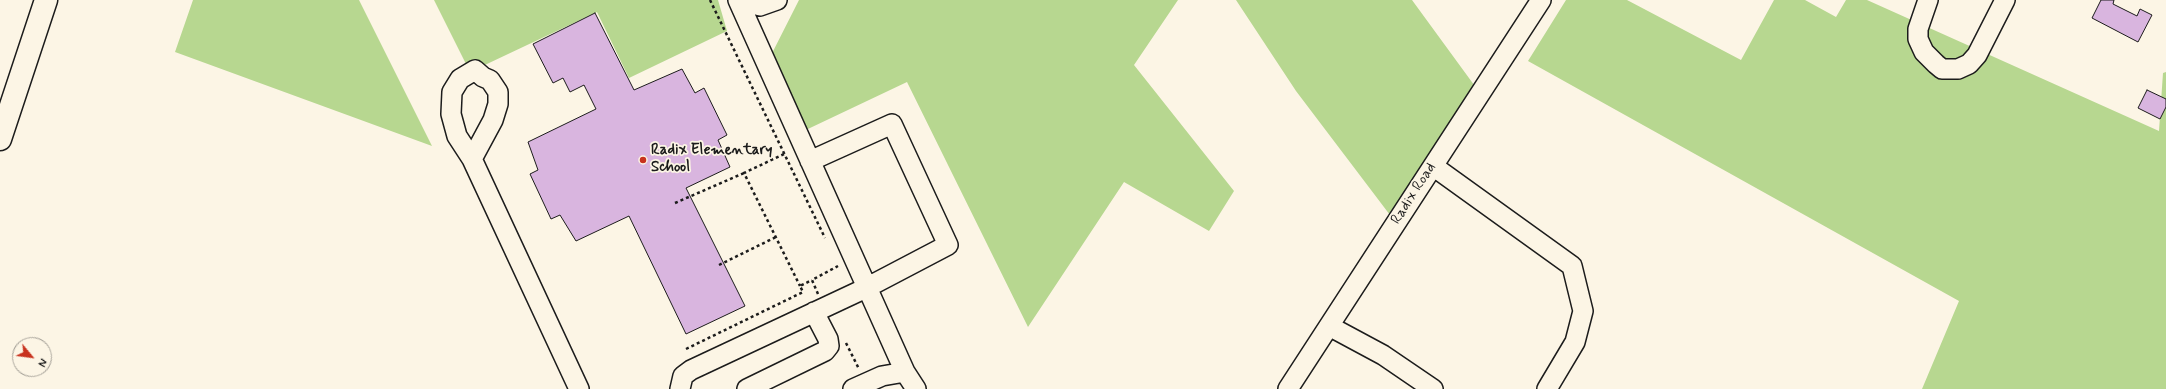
<!DOCTYPE html>
<style>
body{margin:0}
#map{position:relative;width:2166px;height:389px;overflow:hidden;background:#fcf5e5;font-family:Mynerve,sans-serif}
canvas{display:block}
.north{position:absolute;left:12px;top:337px;width:40px;height:40px;box-sizing:border-box;background:#fcf5e5;border:1px solid #a29e95;border-radius:50%;rotate:119deg;font-size:11px;font-weight:700;line-height:16px;text-align:center;color:#1c1c1c}
.north::after{content:'';display:block;margin:auto;width:14px;height:18px;background:#c8321e;clip-path:polygon(50% 0,100% 100%,50% 72%,0 100%)}
</style>
<div id="map">
<canvas width="2166" height="389"></canvas>
<div class="north">N</div>
</div>
<script>
const ctx = document.querySelector('canvas').getContext('2d');
ctx.lineJoin = 'round';
function fillPath(path, color) { ctx.fillStyle = color; ctx.fill(path, 'evenodd'); }
const shape = rows => new Path2D(rows.map(r => 'M' + r).join(''));
function stroke(path, color, width, dash) { ctx.strokeStyle = color; ctx.lineWidth = width; ctx.lineCap = dash ? 'butt' : 'round'; ctx.setLineDash(dash || []); ctx.stroke(path); }
function drawText(font, color, halo, rows, align = 'center') {
  ctx.font = font + ' Mynerve,sans-serif'; ctx.lineWidth = 3.5; ctx.setLineDash([]); ctx.textBaseline = 'middle'; ctx.strokeStyle = halo; ctx.fillStyle = color; for (const [text, x, y, turn = 0] of rows) {
    ctx.save(); ctx.translate(x, y); ctx.rotate((+turn || 0) * Math.PI / 180); ctx.textAlign = isNaN(turn) ? turn : align; if (halo) ctx.strokeText(text, 0, 0); ctx.fillText(text, 0, 0); ctx.restore();
  }
}
fillPath(shape([
 [193,0,359,0,432,146,175,52],
 [434,0,718,0,727,31,629,78,597,12,470,72],
 [799,0,1178,0,1134,65,1234,191,1209,231,1124,182,1028,327,907,82,791,137,761,75],
 [1236,0,1412,0,1477,89,1393,219,1296,91],
 [1566,0,1627,0,1741,60,1774,0,1805,0,1836,17,1846,0,1867,0,2159,131,2163,73,2166,72,2166,389,1922,389,1959,301,1528,61]
]), '#b7d790');
const building = shape([
 [2101,0,2114,0,2113,4,2137,16,2140,9,2152,15,2138,42,2092,18,2101,0],
 [595,13,634,90,682,69,695,93,704,88,727,135,718,140,730,167,686,188,745,306,686,334,629,216,576,241,560,215,551,219,530,174,538,170,528,142,596,109,584,85,570,92,563,78,553,83,533,44,595,13],
 [2147,90,2166,99,2166,107,2160,119,2138,108,2147,90]
]);
fillPath(building, '#d9b5df');
stroke(building, '#1c1c1c', 1);
const minor = shape([
 [738,0,905,372,916,389],
 [741,0,760,6,777,0],
 [1928,0,1918,29,1918,39,1924,52,1936,64,1942,69,1958,69,1969,64,1977,55,2005,0],
 [472,159,493,120,498,104,498,92,490,80,483,77,475,70,460,79,452,92,451,114,457,136,472,159,579,389],
 [1433,166,1572,266,1583,311,1575,342,1547,389],
 [1329,326,1383,355,1433,389],
 [680,389,683,376,691,370,866,288,948,245,892,124,810,161],
 [747,389,825,351,829,346,828,339,814,312],
 [853,389,882,376,905,372],
 [1288,389,1541,0]
]);
const major = shape([
 [0,139,46,0]
]);
stroke(minor, '#1c1c1c', 22);
stroke(major, '#1c1c1c', 25);
stroke(shape([
 [710,0,825,238],
 [784,154,744,173,800,286],
 [675,203,744,173],
 [719,265,776,237],
 [818,294,812,280,838,266],
 [846,343,859,369],
 [686,349,803,292,800,286,812,280]
]), '#1c1c1c', 2.5, [3, 3]);
stroke(minor, '#fcf5e5', 19);
stroke(major, '#fcf5e5', 22);
for (const [x, y, r, color] of [
 [643,160,4,"#c8321e"]
]) { const dot = new Path2D(); dot.arc(x, y, r, 0, 2 * Math.PI); ctx.fillStyle = color; ctx.fill(dot); stroke(dot, '#fcf5e5', 1.5); }
drawText('bold 15px', '#1c1c1c', '#fcf5e5', [
 ["Radix Elementary",651,151],
 ["School",651,168]
], 'left');
drawText('15px', '#1c1c1c', '#fcf5e5', [
 ["Radix Road",1414,194,-57]
]);
</script>
